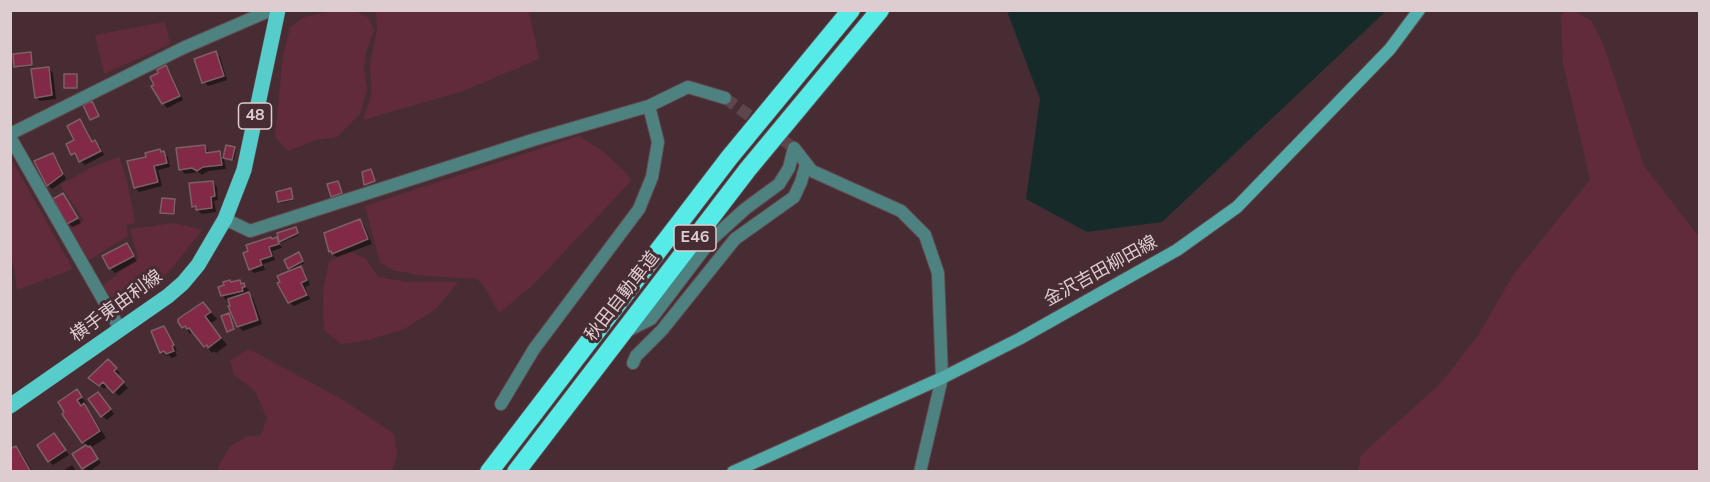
<!DOCTYPE html>
<meta charset="utf-8">
<style>
body{margin:0}
#map{position:relative;width:1710px;height:482px;overflow:hidden;background:#472d33;font-family:"Nunito Sans",sans-serif}
canvas{display:block}
.frame{position:absolute;inset:0;border:12px solid #decdd0;pointer-events:none}
</style>
<div id="map">
<canvas width="1710" height="482"></canvas>
<div class="frame"></div>
</div>
<script>
const ctx = document.querySelector('canvas').getContext('2d');
ctx.lineJoin = 'round';
function fillPath(path, color) { ctx.fillStyle = color; ctx.fill(path, 'evenodd'); }
const shape = rows => new Path2D(rows.map(r => 'M' + r).join(''));
function stroke(path, color, width, dash) { ctx.strokeStyle = color; ctx.lineWidth = width; ctx.lineCap = dash ? 'butt' : 'round'; ctx.setLineDash(dash || []); ctx.stroke(path); }
function drawText(font, color, halo, rows, align = 'center') {
  ctx.font = font + ' "Nunito Sans","Noto Sans JP",sans-serif'; ctx.lineWidth = 6; ctx.setLineDash([]); ctx.textBaseline = 'middle'; ctx.strokeStyle = halo; ctx.fillStyle = color; for (const [text, x, y, turn = 0] of rows) {
    ctx.save(); ctx.translate(x, y); ctx.rotate((+turn || 0) * Math.PI / 180); ctx.textAlign = isNaN(turn) ? turn : align; if (halo) ctx.strokeText(text, 0, 0); ctx.fillText(text, 0, 0); ctx.restore();
  }
}
fillPath(shape([
 [382,10,529,11,539,59,463,91,363,120,372,93,370,64,377,29,376,12],
 [1566,10,1574,11,1591,20,1602,41,1644,166,1699,237,1699,471,1358,471,1361,455,1441,383,1479,334,1513,275,1590,180,1563,63,1561,15],
 [355,11,369,18,374,31,366,52,364,68,367,89,360,114,337,137,316,140,288,151,275,137,283,55,290,28,304,17,329,12],
 [165,22,170,44,104,74,95,35],
 [579,136,604,152,627,174,631,181,534,284,499,313,485,288,477,279,426,276,392,270,380,262,365,206],
 [10,157,73,269,17,290,14,266,10,258],
 [119,157,127,181,135,223,126,225,128,236,89,260,70,228,84,220,60,185,90,168],
 [174,223,202,230,172,268,122,314,103,285,138,258,130,229],
 [350,252,365,258,378,277,408,282,458,282,437,308,404,329,368,340,341,344,324,330,323,292,329,261],
 [249,349,343,400,394,434,397,455,392,471,218,471,218,467,230,446,246,437,261,435,267,418,255,391,234,375,230,360]
]), '#622b3b');
fillPath(shape([
 [1007,11,1007,10,1386,11,1162,222,1087,232,1026,199,1040,99]
]), '#172a2a');
fillPath(shape([
 [215,53,220,57,227,80,208,86,204,82],
 [30,54,33,66,18,68,16,66],
 [166,67,170,71,183,100,167,108,163,103],
 [48,68,53,73,56,99,40,101,36,97],
 [80,120,84,125,93,143,95,142,100,146,104,155,85,165,73,154],
 [205,146,210,154,220,152,225,158,234,148,236,150,234,160,224,159,226,169,208,171,202,175,198,172,185,174,181,169],
 [162,153,168,157,170,167,158,170,162,186,139,192,135,187],
 [52,155,57,159,66,179,52,189,48,185],
 [212,182,217,187,218,200,214,201,216,212,202,214,193,206],
 [338,183,343,195,334,198,332,196],
 [290,190,294,200,281,203,279,201],
 [63,195,81,223,73,227,68,223],
 [175,201,176,203,175,215,164,214,162,212],
 [360,221,364,225,372,244,337,257,335,256,330,252,326,234],
 [297,231,299,235,281,243,279,234],
 [276,239,282,248,272,251,275,260,263,264,265,270,254,273,250,269,272,240],
 [126,244,137,261,115,273,110,268],
 [300,256,304,263,299,266,305,272,310,285,305,287,310,299,294,306,289,302,292,271,289,268],
 [240,282,248,289,249,291,246,291,253,298,262,324,243,331,238,326,229,299,226,300,222,295,232,284],
 [203,304,217,319,210,324,227,345,216,353,214,351,212,353,196,334,192,332,190,334,180,319],
 [163,328,177,350,175,351,177,356,171,358,169,355,166,356,161,352],
 [108,361,120,373,117,376,128,388,119,396,108,385,104,389,99,384,97,386,90,378],
 [77,391,87,404,84,406,90,412,106,438,90,448,101,463,89,472,83,468,87,446,64,414],
 [102,398,114,414,107,420,102,416],
 [54,435,69,455,53,465,49,461],
 [16,447,22,454,33,472,10,472],
 [72,465,77,472,61,472]
]), '#0007');
const building = shape([
 [216,51,224,76,202,83,194,59,216,51],
 [31,52,32,65,14,67,13,54,31,52],
 [166,65,180,96,162,104,151,86,154,85,150,77,158,73,157,70,166,65],
 [49,67,52,95,35,98,31,69,49,67],
 [64,74,77,74,77,88,64,88,64,74],
 [92,101,99,116,90,120,83,105,92,101],
 [80,119,92,142,95,140,101,151,79,162,75,153,71,155,66,144,74,140,67,126,80,119],
 [205,145,206,153,220,151,222,165,203,167,197,171,192,168,179,170,176,148,205,145],
 [226,145,235,147,232,160,223,158,226,145],
 [160,149,161,152,164,151,167,163,154,166,158,182,134,188,127,161,146,157,145,153,160,149],
 [53,153,63,174,47,186,34,161,53,153],
 [371,169,375,181,364,185,362,172,371,169],
 [213,181,215,196,211,197,212,208,196,210,196,206,192,207,189,183,213,181],
 [338,181,342,193,331,197,327,184,338,181],
 [291,188,293,199,278,202,276,192,291,188],
 [63,193,78,218,67,224,53,199,63,193],
 [162,198,175,199,174,214,160,213,162,198],
 [360,219,368,239,332,254,331,251,329,252,324,233,360,219],
 [296,227,298,233,279,242,277,233,296,227],
 [271,237,272,239,277,237,279,244,269,247,272,256,260,260,262,265,249,270,243,253,248,251,246,245,271,237],
 [127,243,134,256,109,269,102,256,127,243],
 [299,252,303,261,288,269,284,260,299,252],
 [301,266,307,280,301,283,307,295,288,303,277,283,280,282,277,276,301,266],
 [230,280,231,282,240,280,241,284,244,283,245,287,242,287,243,291,221,296,218,287,224,285,223,282,230,280],
 [249,292,258,320,237,327,228,306,230,306,228,299,249,292],
 [203,302,211,312,205,316,221,338,208,348,207,345,204,347,189,328,187,329,185,326,182,328,178,322,178,319,203,302],
 [229,313,234,329,227,332,221,316,229,313],
 [164,326,174,345,172,346,174,351,166,354,164,351,160,353,151,331,164,326],
 [108,359,117,368,114,371,124,382,113,393,103,382,99,386,88,378,108,359],
 [77,389,82,397,77,400,81,406,84,403,100,431,82,443,62,414,64,412,58,402,77,389],
 [98,392,111,409,101,417,88,399,98,392],
 [54,433,66,450,48,462,37,445,54,433],
 [86,445,88,447,90,446,98,459,82,469,72,454,86,445],
 [16,446,31,472,10,472,10,449,16,446]
]);
fillPath(building, '#822947');
stroke(building, '#7d6066', 1.5);
stroke(shape([
 [725,98,794,148]
]), '#5e454b', 12, [12, 6]);
const street = shape([
 [10,134,183,48,271,10],
 [10,137,120,329],
 [794,148,812,171,901,211,925,235,938,273,942,378,920,472],
 [225,219,250,231,536,139,649,106,688,87,725,98],
 [627,331,651,319,711,240,745,209,779,184,789,168,794,148],
 [633,363,636,356,662,330,735,239,794,197,801,182,806,164],
 [501,404,534,349,639,209,652,177,658,142,649,106]
]);
const secondary = shape([
 [733,472,942,378,1019,339,1177,250,1237,207,1390,49,1419,10]
]);
const primary = shape([
 [10,406,168,296,183,283,198,265,225,219,244,170,278,10]
]);
const highway = shape([
 [489,472,729,158,851,10],
 [516,472,748,169,880,10]
]);
stroke(street, '#624a4f', 14);
stroke(secondary, '#624a4f', 14);
stroke(primary, '#624a4f', 16);
stroke(highway, '#624a4f', 20);
stroke(street, '#4e8280', 12);
stroke(secondary, '#54acaa', 12);
stroke(primary, '#56cdca', 15);
stroke(highway, '#56ebe7', 18);
for (const [x, y, w] of [
 [255,116,33],
 [695,238,42]
]) { const box = new Path2D(); box.roundRect(x - w / 2, y - 13, w, 26, 4.5); ctx.fillStyle = '#472d33'; ctx.fill(box); stroke(box, '#decdd0', 1.5); }
drawText('bold 16px', '#decdd0', null, [
 ["48",255,116],
 ["E46",695,238]
]);
drawText('18px', '#decdd0', '#472d33', [
 ["金沢吉田柳田線",1101,272,-29],
 ["秋田自動車道",623,297,-52],
 ["横手東由利線",117,307,-36]
]);
</script>
